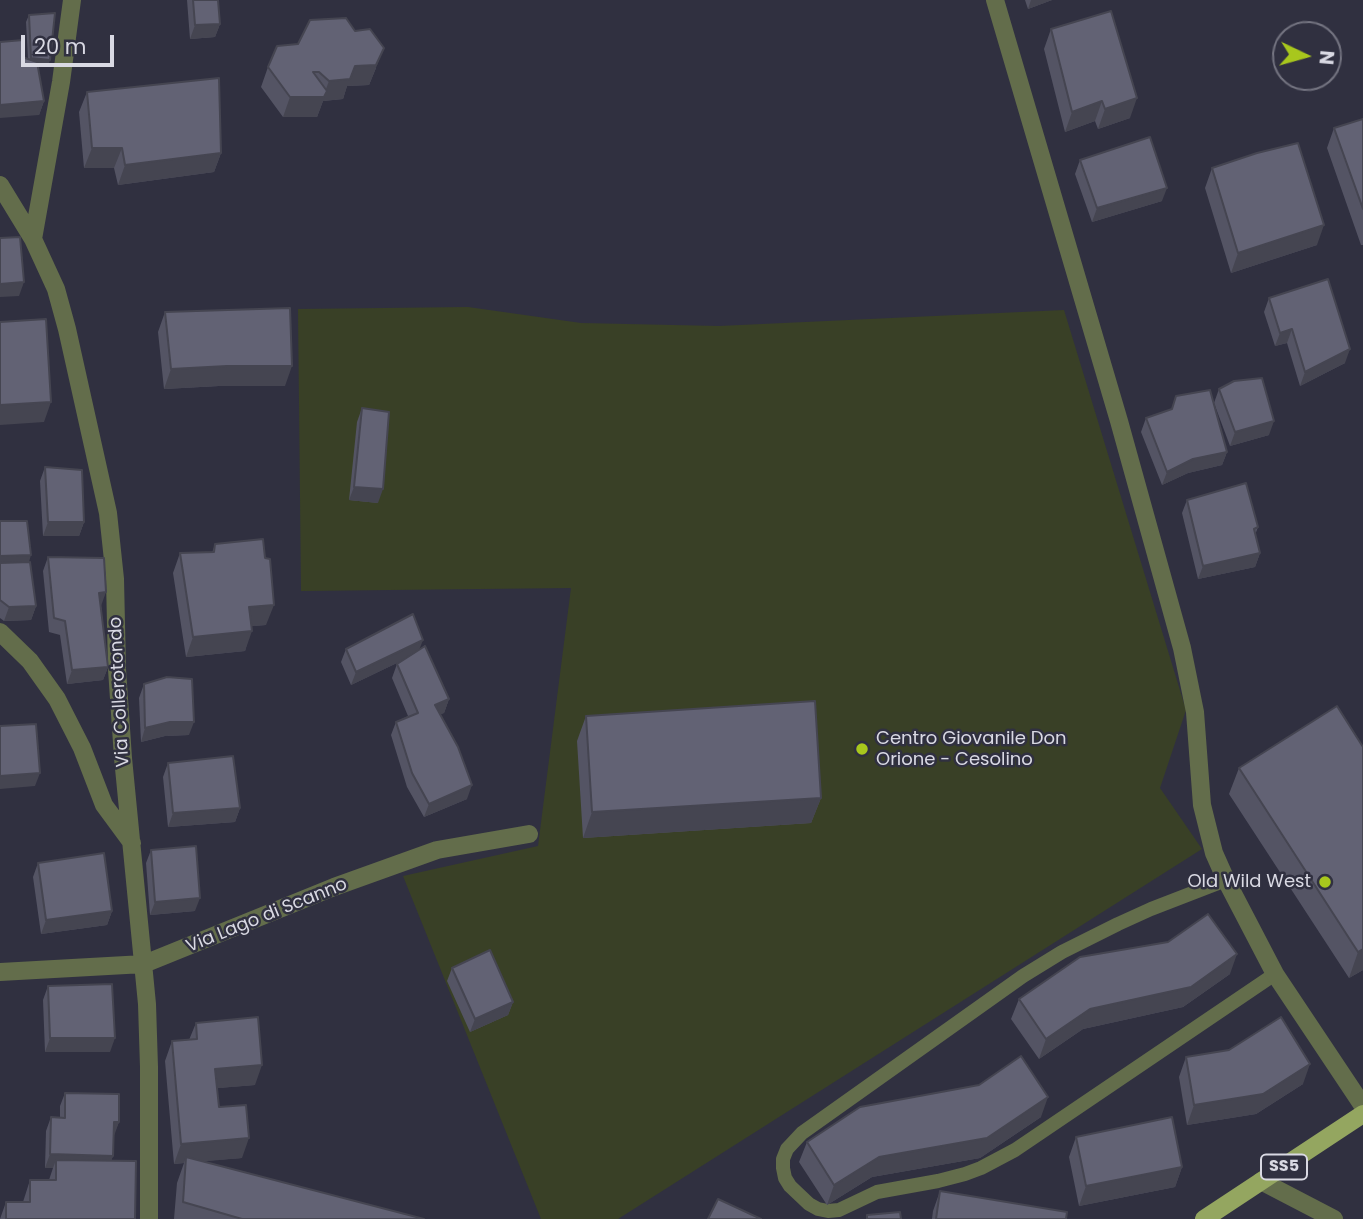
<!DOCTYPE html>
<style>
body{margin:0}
#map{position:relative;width:1363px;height:1219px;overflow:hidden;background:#303040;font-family:Poppins,sans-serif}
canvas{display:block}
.north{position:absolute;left:1272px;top:21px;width:70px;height:70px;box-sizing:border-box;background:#303040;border:2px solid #747481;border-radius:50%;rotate:95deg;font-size:19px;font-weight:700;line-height:28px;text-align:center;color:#d9d9e3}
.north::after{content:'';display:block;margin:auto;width:24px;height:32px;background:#a8c71d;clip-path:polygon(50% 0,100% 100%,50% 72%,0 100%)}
.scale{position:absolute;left:21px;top:35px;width:93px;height:32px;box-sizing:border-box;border:4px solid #d9d9e3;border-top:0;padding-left:9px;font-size:21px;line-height:24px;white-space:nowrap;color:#d9d9e3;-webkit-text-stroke:5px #303040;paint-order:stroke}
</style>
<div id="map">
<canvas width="1363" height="1219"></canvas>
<div class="north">N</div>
<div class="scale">20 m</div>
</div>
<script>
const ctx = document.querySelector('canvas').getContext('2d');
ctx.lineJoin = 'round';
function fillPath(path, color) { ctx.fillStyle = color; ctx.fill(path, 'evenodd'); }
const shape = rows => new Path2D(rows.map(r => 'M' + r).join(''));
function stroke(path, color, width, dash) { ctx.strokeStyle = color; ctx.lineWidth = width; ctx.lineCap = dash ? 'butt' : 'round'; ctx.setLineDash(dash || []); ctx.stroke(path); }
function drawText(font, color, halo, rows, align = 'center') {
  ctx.font = font + ' Poppins,sans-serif'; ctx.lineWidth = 5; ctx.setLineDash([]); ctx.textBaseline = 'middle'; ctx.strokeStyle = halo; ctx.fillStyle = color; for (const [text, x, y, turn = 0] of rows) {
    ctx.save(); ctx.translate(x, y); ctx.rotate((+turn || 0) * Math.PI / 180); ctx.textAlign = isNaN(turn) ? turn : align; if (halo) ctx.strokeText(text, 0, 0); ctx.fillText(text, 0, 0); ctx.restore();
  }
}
fillPath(shape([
 [468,307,581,323,719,326,1064,310,1186,710,1160,788,1202,849,618,1219,541,1219,403,876,538,846,571,588,301,591,298,309]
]), '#394026');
stroke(shape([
 [1226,880,1151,909,1118,924,1062,952,1023,976,802,1133,787,1149,783,1159,783,1168,785,1178,790,1186,809,1204,818,1209,828,1211,839,1210,877,1192,938,1181,965,1174,981,1168,1015,1150,1275,974]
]), '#636d4b', 14);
stroke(shape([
 [995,0,1119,421,1182,648,1195,712,1202,805,1214,853,1226,880,1275,974,1363,1106],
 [0,185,33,239,56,289,67,329,108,513,115,579,117,669,123,758,147,1004,149,1067,149,1219],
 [33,239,61,82,72,0],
 [0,632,30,661,57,699,82,748,104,805,132,843],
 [0,972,144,964,334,887,437,850,529,834],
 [1261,1181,1334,1219]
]), '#636d4b', 18);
stroke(shape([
 [1204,1219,1363,1114]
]), '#94a660', 18);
fillPath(shape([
 [187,0,218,0,220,24,215,37,190,39],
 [1025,0,1052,0,1028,9],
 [29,15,48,67,37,66,44,101,39,115,22,57,28,59,26,22],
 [1051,29,1130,118,1098,129,1095,121,1065,132,1044,49],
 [268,67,376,68,369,85,347,86,343,99,323,101,317,117,283,117,261,87],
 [87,92,221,153,214,172,118,185,114,168,84,168,79,112],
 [1363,119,1363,245,1361,245,1327,148,1334,128],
 [1080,160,1162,201,1092,222,1075,174],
 [1212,168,1317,245,1231,273,1205,188],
 [1269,298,1345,363,1300,386,1287,343,1275,346,1264,312],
 [165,312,285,386,219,386,164,389,158,332],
 [1219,389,1269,435,1230,446,1214,403],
 [1176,396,1227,452,1222,465,1188,473,1162,485,1141,432,1146,418,1171,410],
 [362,408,378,503,349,500,357,422],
 [45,467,84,522,79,536,43,536,40,481],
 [1187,500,1258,527,1255,535,1260,553,1255,567,1198,579,1182,513],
 [0,521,29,562,36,606,31,620,4,621,0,618],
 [215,544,266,625,252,626,245,651,186,657,173,573,180,553,212,553],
 [48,557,101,606,108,667,103,680,67,684,60,635,49,632,43,571],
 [346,649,419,650,449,699,444,713,440,714,467,799,424,817,407,787,391,735,396,722,408,716,392,678,397,664,403,660,351,685,341,662],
 [144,684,189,735,165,736,141,742,139,698],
 [1337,706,1363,970,1349,978,1229,794,1239,768],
 [586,716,821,798,811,823,583,838,577,741],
 [168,763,240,808,235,822,168,827,163,777],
 [151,850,195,911,150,915,146,863],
 [38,863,112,911,107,925,41,934,33,877],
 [452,968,513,1002,508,1015,470,1032,447,981],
 [1230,974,1183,1007,1083,1029,1039,1059,1011,1019,1019,999],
 [48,986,110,1052,45,1052,43,1000],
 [196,1023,255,1085,217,1088,219,1107,242,1158,202,1161,424,1219,174,1219,177,1183,184,1163,174,1164,165,1061,172,1041,189,1040],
 [1186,1057,1303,1084,1256,1114,1187,1125,1179,1077],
 [65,1093,119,1122,113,1136,113,1156,111,1161,135,1219,0,1219,6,1202,23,1202,30,1180,49,1180,53,1168,45,1168,46,1131,51,1117,60,1118,60,1106],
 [1041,1117,980,1158,872,1177,827,1205,799,1162,807,1142],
 [1076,1137,1182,1167,1175,1187,1079,1206,1069,1157],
 [940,1191,1066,1219,932,1219,933,1211]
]), '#545464');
fillPath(shape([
 [1031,0,1052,0,1028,9],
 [220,24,215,37,190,39,195,25],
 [384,48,369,85,347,86,343,99,323,101,317,117,283,117,290,97,323,97,329,81],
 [31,58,50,60,48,67,28,65],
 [1137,98,1130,118,1098,129,1105,109],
 [44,101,39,115,0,118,0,105],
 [1102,101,1095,121,1065,132,1072,112],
 [92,148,122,148,114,168,84,168],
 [221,153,214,172,118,185,125,165],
 [1167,188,1162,201,1092,222,1097,208],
 [1324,225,1317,245,1231,273,1238,253],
 [24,282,19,296,0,297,0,284],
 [1292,329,1287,343,1275,346,1280,333],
 [1350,349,1345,363,1300,386,1305,372],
 [227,366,292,366,285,386,219,386,164,389,171,369],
 [51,402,44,422,0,425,0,405],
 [1274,421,1269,435,1230,446,1235,432],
 [1227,452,1222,465,1188,473,1162,485,1167,472,1193,459],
 [354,487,383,489,378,503,349,500],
 [48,522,84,522,79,536,43,536],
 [1260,553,1255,567,1198,579,1203,566],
 [31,555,27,569,0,570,0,556],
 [106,592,101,606,94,607,99,593],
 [274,605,266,625,242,627,249,607],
 [36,606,31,620,4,621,9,607],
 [252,631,245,651,186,657,193,637],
 [423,640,418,653,351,685,356,672],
 [108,667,103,680,67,684,72,670],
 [449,699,444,713,430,719,435,705],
 [170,722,194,722,189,735,165,736,141,742,145,728],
 [40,773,35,786,0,789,0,776],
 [472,785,467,799,424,817,429,804],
 [821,798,811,823,583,838,592,812],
 [240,808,235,822,168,827,173,813],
 [200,898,195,911,150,915,155,902],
 [112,911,107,925,41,934,46,920],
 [1363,949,1363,970,1349,978,1358,952],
 [1237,954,1230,974,1183,1007,1083,1029,1039,1059,1046,1039,1090,1009],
 [513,1002,508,1015,470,1032,475,1019],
 [50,1038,115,1038,110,1052,45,1052],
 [1310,1064,1303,1084,1256,1114,1187,1125,1194,1105],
 [262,1065,255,1085,208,1089,215,1069],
 [1048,1097,1041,1117,980,1158,872,1177,827,1205,834,1185,879,1157],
 [114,1122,119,1122,114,1136,109,1135],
 [249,1138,242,1158,186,1163,186,1157,184,1163,174,1164,181,1144],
 [50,1154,113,1156,108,1169,56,1160,53,1168,45,1168],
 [1182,1167,1175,1187,1079,1206,1086,1186]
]), '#454551');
const building = shape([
 [193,0,218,0,220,24,195,25,193,0],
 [1111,11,1137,98,1105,109,1102,101,1072,112,1051,29,1111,11],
 [55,13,50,60,31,58,29,15,55,13],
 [346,18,355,31,370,29,384,48,376,65,355,66,350,79,329,81,319,72,313,72,327,91,324,97,290,97,268,67,277,46,298,44,310,20,346,18],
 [23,40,22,57,37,62,44,101,0,105,0,42,23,40],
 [219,78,221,153,125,165,122,148,92,148,87,92,219,78],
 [1363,119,1363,209,1334,128,1363,119],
 [1150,137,1167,188,1097,208,1080,160,1150,137],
 [1298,143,1324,225,1238,253,1212,168,1257,153,1298,143],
 [20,237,24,282,0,284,0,238,20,237],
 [1328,279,1350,349,1305,372,1292,329,1280,333,1269,298,1328,279],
 [290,308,292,366,227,366,171,369,165,312,290,308],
 [46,319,51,402,0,405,0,322,46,319],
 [1262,378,1274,421,1235,432,1219,389,1234,381,1262,378],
 [1210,390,1227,452,1193,459,1167,472,1146,418,1172,409,1176,396,1210,390],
 [362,408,389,412,383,489,354,487,362,408],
 [45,467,82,470,84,522,48,522,45,467],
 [1246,483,1258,527,1254,529,1260,553,1203,566,1187,500,1246,483],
 [0,521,27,521,31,555,0,556,0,521],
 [263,539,265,558,270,559,274,605,249,607,252,631,193,637,180,553,214,552,215,544,263,539],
 [48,557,104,558,106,592,99,593,108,667,72,670,65,621,54,618,48,557],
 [30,562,36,606,9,607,0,600,0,563,30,562],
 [413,614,423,640,356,672,346,649,413,614],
 [425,646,449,699,435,705,458,747,472,785,429,804,412,773,396,722,418,713,397,664,425,646],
 [167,677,192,679,194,722,170,722,145,728,144,684,167,677],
 [815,701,821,798,592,812,586,716,815,701],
 [1337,706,1363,747,1363,949,1358,952,1239,768,1337,706],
 [36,724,40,773,0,776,0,726,36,724],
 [233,756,240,808,173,813,168,763,233,756],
 [196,846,200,898,155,902,151,850,196,846],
 [104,853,112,911,46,920,38,863,104,853],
 [1208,914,1237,954,1191,987,1090,1009,1046,1039,1019,999,1080,957,1168,942,1208,914],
 [490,950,513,1002,475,1019,452,968,490,950],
 [112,984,115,1038,50,1038,48,986,112,984],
 [258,1017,262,1065,215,1069,219,1107,246,1105,249,1138,181,1144,172,1041,197,1039,196,1023,258,1017],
 [1281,1017,1310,1064,1263,1094,1194,1105,1186,1057,1229,1050,1281,1017],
 [1021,1056,1048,1097,987,1138,879,1157,834,1185,807,1142,860,1107,979,1085,1021,1056],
 [65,1093,119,1094,119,1122,114,1122,113,1156,50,1154,51,1117,65,1118,65,1093],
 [1172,1117,1182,1167,1086,1186,1076,1137,1172,1117],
 [186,1157,424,1219,242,1219,183,1202,186,1157],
 [56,1160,136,1161,135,1219,6,1219,6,1202,30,1202,30,1180,56,1180,56,1160],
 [940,1191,1067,1212,1066,1219,936,1219,940,1191],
 [718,1199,761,1219,708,1219,718,1199],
 [900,1212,901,1219,867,1219,867,1215,900,1212]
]);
fillPath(building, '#626274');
stroke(building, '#454551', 2);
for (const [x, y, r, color] of [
 [862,749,7,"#a8c71d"],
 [1325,882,7,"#a8c71d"]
]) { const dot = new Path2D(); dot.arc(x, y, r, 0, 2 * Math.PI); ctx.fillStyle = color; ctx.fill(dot); stroke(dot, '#303040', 2.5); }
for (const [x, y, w] of [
 [1284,1167,46]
]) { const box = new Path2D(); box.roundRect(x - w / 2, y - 12.5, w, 25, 5); ctx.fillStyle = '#303040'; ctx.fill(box); stroke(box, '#d9d9e3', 2); }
drawText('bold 16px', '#d9d9e3', null, [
 ["SS5",1284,1167]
]);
drawText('18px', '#d9d9e3', '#303040', [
 ["Via Collerotondo",120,692,-93],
 ["Via Lago di Scanno",267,916,-22]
]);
drawText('18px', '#d9d9e3', '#303040', [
 ["Centro Giovanile Don",876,739],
 ["Orione - Cesolino",876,760],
 ["Old Wild West",1311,882,"right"]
], 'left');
</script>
